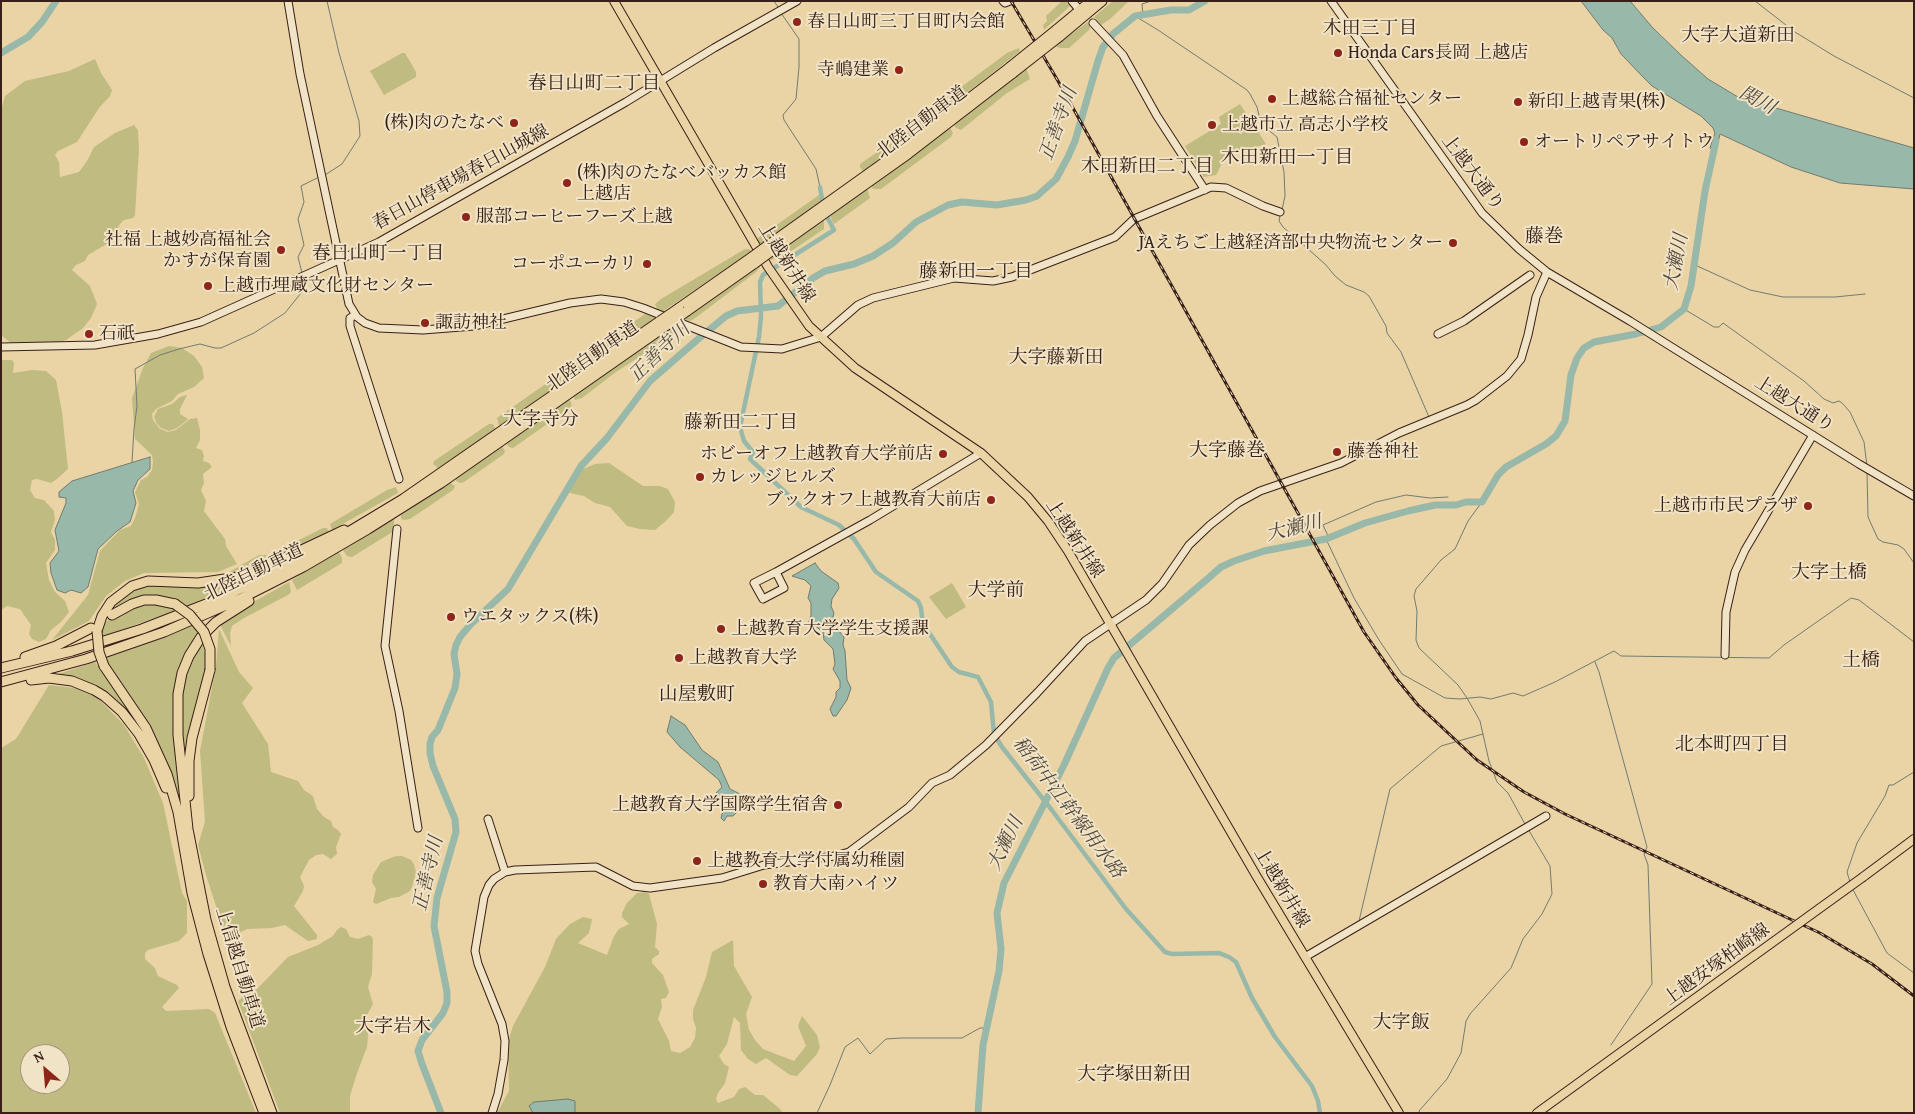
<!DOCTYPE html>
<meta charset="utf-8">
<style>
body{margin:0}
#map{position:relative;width:1915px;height:1114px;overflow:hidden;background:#ead4a6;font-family:"Gentium Book Plus",serif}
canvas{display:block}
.frame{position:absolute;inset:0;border:2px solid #382018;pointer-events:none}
.north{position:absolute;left:20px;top:1044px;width:50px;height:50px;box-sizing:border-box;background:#f1e3c5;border:1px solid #a79580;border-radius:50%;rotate:333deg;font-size:14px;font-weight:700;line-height:20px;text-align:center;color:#382018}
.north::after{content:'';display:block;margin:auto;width:18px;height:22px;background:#8f2418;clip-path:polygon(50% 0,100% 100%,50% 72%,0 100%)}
</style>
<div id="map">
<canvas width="1915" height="1114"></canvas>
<div class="frame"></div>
<div class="north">N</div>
</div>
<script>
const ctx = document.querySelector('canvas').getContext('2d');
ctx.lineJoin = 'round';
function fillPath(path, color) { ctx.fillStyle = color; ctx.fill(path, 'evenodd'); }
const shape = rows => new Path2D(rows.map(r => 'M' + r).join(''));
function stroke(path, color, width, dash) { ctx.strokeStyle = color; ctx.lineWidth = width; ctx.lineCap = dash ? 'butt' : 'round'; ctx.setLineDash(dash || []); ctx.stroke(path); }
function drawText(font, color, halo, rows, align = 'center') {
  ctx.font = font + ' "Gentium Book Plus","Noto Serif JP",serif'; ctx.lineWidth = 4; ctx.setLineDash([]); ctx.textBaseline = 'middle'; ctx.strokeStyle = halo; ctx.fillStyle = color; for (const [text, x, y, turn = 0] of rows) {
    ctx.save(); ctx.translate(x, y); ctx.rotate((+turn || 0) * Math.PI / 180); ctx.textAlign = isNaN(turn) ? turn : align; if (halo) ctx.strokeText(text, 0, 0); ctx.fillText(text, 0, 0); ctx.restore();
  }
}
fillPath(shape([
 [1062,1,1066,1,1071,5,1044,30,1043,25,1047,21,1046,16],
 [1113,1,1129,1,1110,19,1101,25,1094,17],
 [1088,22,1090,27,1089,30,1069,48,1060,48,1055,46],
 [1019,48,1020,51,995,71,945,109,943,101,945,99,1007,53],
 [402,53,405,53,416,72,416,77,384,95,370,71],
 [95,59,101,73,112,90,110,96,99,108,77,142,58,151,55,155,59,162,60,177,79,172,87,161,94,147,115,133,134,125,138,130,139,149,135,215,133,218,124,220,120,224,110,242,88,255,85,261,76,265,72,270,90,286,97,304,91,318,83,328,66,340,55,343,11,343,1,335,1,110,5,96,25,81,69,71],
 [1026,68,1030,79,1007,93,961,130,956,128,954,125],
 [1240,104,1266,144,1226,156,1216,175,1204,177,1185,146,1221,124,1219,117],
 [938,109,941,113,908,138,863,171,860,167,860,164,886,146,903,137,911,127,934,110],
 [950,128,953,133,951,137,881,189,873,189,871,185],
 [867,188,870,198,834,224,829,214],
 [819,195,821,201,761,245,758,242,758,238],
 [824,219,824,229,790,252,772,260,767,258],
 [745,249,749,249,752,251,662,312,657,309,655,304,661,299],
 [758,264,760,267,756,272,694,319,690,321,682,319],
 [645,314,655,318,566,380,564,373,566,369],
 [677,323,680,328,679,331,616,372,582,398,575,400,573,395],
 [169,346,182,348,194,356,202,367,204,378,194,387,178,394,172,401,156,409,152,414,153,420,160,429,168,432,176,430,190,419,197,418,200,430,200,440,196,448,202,450,204,456,203,461,209,463,212,467,203,474,204,483,201,490,206,501,204,511,225,539,226,546,237,564,218,572,144,573,125,581,106,596,89,621,52,640,88,595,100,551,120,530,131,526,135,518,139,504,135,492,141,480,147,477,152,470,153,462,152,455,135,439,132,398,143,368,151,353],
 [1,360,12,360,14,363,13,373,32,370,46,371,56,380,62,412,68,469,58,478,51,483,37,479,32,480,30,490,35,498,44,500,54,511,55,520,51,532,55,540,55,550,46,563,49,580,55,592,65,601,69,612,61,622,51,630,46,639,39,642,32,639,29,634,31,625,20,609,7,606,1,610],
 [561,377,562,382,499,426,497,418,554,378],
 [187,395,180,409,180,414,188,419,186,421,177,428,169,431,161,428,157,424,154,417,158,409,172,404,180,397],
 [569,398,572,405,570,408,513,448,509,447,506,443],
 [489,424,493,424,496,430,438,468,433,464,434,461],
 [502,446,505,451,504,454,464,482,461,483,456,481,455,478],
 [609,463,643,486,660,486,668,489,675,502,674,512,666,521,655,530,640,529,627,526,610,507,595,503,584,496,570,493,568,490,566,485,572,478,583,469,595,464],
 [449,482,455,486,453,490,410,519,405,520,401,519,401,515],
 [396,487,398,493,332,530,330,524,387,490],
 [394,519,394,531,352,557,347,556,343,550],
 [323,528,327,528,329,532,281,555,279,550],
 [275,552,278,557,241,571,224,575,259,555,268,555],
 [339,552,342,558,342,563,297,590,292,580],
 [281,564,241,583,186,606,174,600,138,598,126,602,110,612,109,610,118,599,129,591,151,584,182,586],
 [289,582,291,592,288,595,244,618,232,626,230,633,231,646,220,625,224,621,234,613],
 [952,583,966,607,946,619,929,597],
 [147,604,167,606,177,610,101,637,102,624,130,608],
 [193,625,199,635,178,675,183,818,172,781,116,683,104,657],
 [219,629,239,672,253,688,242,703,268,744,271,772,298,781,304,790,313,796,317,809,324,817,331,821,333,827,338,830,341,834,336,847,337,854,331,859,323,854,316,855,309,860,300,877,304,886,303,891,294,906,317,935,317,939,308,941,285,925,272,928,247,929,239,933,233,934,223,928,206,875,198,845,205,822,200,751,216,666],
 [201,641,206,656,206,669,184,781,180,714,185,672],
 [95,662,144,732,155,752,120,707,55,675],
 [49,685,75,688,97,697,124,725,144,758,163,803,182,893,187,901,187,933,179,941,148,950,145,953,145,959,155,968,158,976,177,985,179,988,162,1007,166,1011,209,1009,215,1013,256,1113,1,1113,1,748,16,739],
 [30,1054,60,1054,60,1084,30,1084],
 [396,856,402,856,411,860,414,864,416,873,412,887,410,891,399,897,391,898,376,904,373,902,376,889,372,882,373,875,381,862],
 [645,892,649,894,657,924,655,947,659,951,659,954,652,959,652,963,663,975,669,992,666,998,661,999,662,1007,658,1019,669,1041,671,1051,680,1053,690,1047,695,1038,696,1028,693,1019,693,1010,706,977,712,952,733,940,734,966,752,997,746,1014,749,1030,755,1040,763,1049,794,1061,806,1046,798,1026,802,1016,817,1035,820,1047,817,1054,797,1076,790,1075,766,1058,756,1064,748,1059,741,1050,740,1023,734,1017,727,1044,719,1056,724,1064,729,1067,725,1083,718,1093,716,1099,718,1103,734,1097,739,1089,745,1087,755,1095,763,1095,779,1108,783,1113,497,1113,509,1091,508,1042,513,1026,545,967,556,939,570,924,583,917,592,919,589,933,578,943,607,955,614,936,619,929,629,924,622,917,622,913,627,903,637,893],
 [341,927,346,929,350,937,358,939,369,935,372,937,373,940,372,974,368,987,373,1004,365,1019,368,1035,367,1047,356,1076,350,1096,350,1113,280,1113,238,1001,245,995,257,989,288,957,318,945,333,936,337,930]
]), '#bfbb81');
const water = shape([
 [1581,1,1630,1,1653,28,1682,56,1708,79,1738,97,1914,148,1914,189,1840,183,1791,167,1720,134,1716,151,1710,148,1715,133,1713,128,1701,116,1652,86,1642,76,1621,54,1612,38,1603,30,1581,1],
 [150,457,150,469,138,480,133,491,136,503,130,522,117,531,98,549,88,587,81,593,71,590,65,593,57,590,51,573,50,563,59,551,55,530,66,503,66,498,59,497,59,492,72,481,150,457],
 [815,563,821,571,838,583,839,588,832,599,831,606,834,613,833,617,838,623,839,631,844,637,843,645,845,651,847,680,851,688,847,700,836,716,833,716,830,709,836,697,836,692,840,688,840,681,833,669,835,664,833,649,824,640,823,632,814,625,808,625,811,615,811,603,808,598,811,586,805,580,792,576,815,563],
 [671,716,685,725,702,750,718,762,730,789,750,799,753,798,752,801,744,801,738,811,733,816,727,816,724,821,721,818,722,814,731,804,730,800,725,796,715,801,716,793,722,787,719,780,680,747,667,732,671,716],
 [568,1099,575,1101,575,1113,533,1113,529,1106,534,1102,568,1099]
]);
fillPath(water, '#98b8aa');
stroke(water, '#727b70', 1);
stroke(shape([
 [774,1,778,7],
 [1755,1,1795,32,1834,56,1914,98],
 [781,13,799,39,799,67,796,99,783,115,784,120,816,169,820,187],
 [1143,14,1142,4,1151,1],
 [1135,16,1158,30,1247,90,1250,94,1257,107,1261,124,1277,137,1284,172,1285,196,1282,210],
 [325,175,342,164,360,136,359,121,339,53,327,1],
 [1280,216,1279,221,1283,227,1325,264,1335,276,1346,285,1364,292,1369,296,1386,326,1387,333,1401,352,1429,417],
 [1695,265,1750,290,1783,297,1835,297,1865,294],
 [302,273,298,257,304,245,298,219,304,202,301,186,319,177],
 [1684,309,1714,327,1719,327,1723,323,1804,381,1824,399,1833,403,1839,401,1842,403,1850,412,1864,442,1867,466],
 [132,462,134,429,137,406,135,369,160,355,179,349,200,344,215,348,221,348,254,333,285,313,305,288,303,279],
 [1867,472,1868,517,1878,539,1883,542,1898,545,1904,549,1914,563],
 [1482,502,1468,521,1455,549,1441,560,1416,589,1414,596,1417,611,1416,640,1419,648,1458,685,1467,698,1480,721,1489,761,1497,782,1508,793,1525,824],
 [1329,538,1323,525,1376,502,1406,495,1430,498,1448,497],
 [1326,539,1354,598,1379,640,1402,674,1445,698,1460,699,1480,697,1491,699,1513,693,1523,696,1555,682,1614,651,1621,656,1769,658,1784,645,1851,598,1859,600,1914,642],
 [1595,662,1599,672,1647,847,1644,854,1648,865,1652,984,1611,1045],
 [1850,882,1847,872,1857,843,1885,796,1889,785,1893,785,1914,772],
 [1852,888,1887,953,1914,973],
 [1359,921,1390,789,1441,746,1483,734],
 [817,1113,830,1085,845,1047,858,1038,870,1054,886,1039,901,1038,962,1038,980,1028,987,1028],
 [1420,1113,1419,1111,1447,1079,1461,1053,1466,1021,1470,1014,1511,968,1523,939,1542,914,1552,894,1550,866,1528,829]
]), '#727b70', 1);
stroke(shape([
 [820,187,824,211,834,230,763,275,760,282,761,316,759,337,740,427,744,441,753,452,750,459,801,507,839,525,854,539,876,572,918,601,921,608,923,627,930,634,952,667,959,672,978,677,991,702,994,734,1002,747,1051,809,1126,909,1165,952,1172,954,1219,953,1229,957,1236,962,1252,998,1275,1037,1312,1086,1318,1101,1320,1113]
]), '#98b8aa', 4.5);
stroke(shape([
 [1,53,28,37,42,22,56,1],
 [441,1113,422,1064,418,1051,422,1040,443,1013,447,1003,447,992,434,926,437,898,456,832,455,819,433,766,430,753,430,744,432,737,438,730,455,688,457,674,454,654,456,645,460,637,470,625,508,589,581,466,607,438,650,381,697,340,726,316,737,311,778,306,813,278,825,271,854,264,873,256,893,243,916,222,948,205,962,202,997,205,1026,200,1037,196,1056,179,1068,157,1075,141,1098,61,1103,47,1113,34,1135,16,1171,10,1189,10,1205,1],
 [978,1113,983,1045,999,971,1001,949,997,913,1004,883,1064,765,1108,668,1114,658,1205,581,1221,567,1234,561,1264,551,1326,539,1365,523,1408,511,1435,505,1456,505,1466,502,1482,502,1498,475,1506,467,1546,444,1556,436,1565,421,1571,375,1577,358,1584,348,1594,342,1636,334,1661,327,1684,309,1691,286,1705,191,1716,141]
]), '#98b8aa', 7);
const secondary = shape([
 [288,1,300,74,349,304,357,317,365,323,379,328,423,330,474,326,570,303,601,299,624,302,643,308,741,347,782,349,821,337,858,305,873,298,954,278,993,281,1012,277,1110,239,1115,237,1134,219,1211,187,1226,188,1263,206,1280,212],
 [1003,1,1005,3,1010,1],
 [1072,1,1077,7],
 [1331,1,1482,213,1519,249,1547,272,1630,321,1859,464,1914,496],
 [1093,23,1123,55,1157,116,1205,190],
 [355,315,350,318,350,326,399,479],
 [1438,334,1464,321,1530,275],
 [1,347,95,345,158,334,201,322,379,242,626,102,714,48,797,1],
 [397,529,385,646,399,711,418,828],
 [776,572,754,583,763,599,784,588,776,572,870,520,981,453],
 [1725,655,1726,612,1735,572,1745,550,1813,435],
 [488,819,505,872],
 [1305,957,1546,816],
 [492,1113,498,1094,504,1060,505,1041,502,1024,478,964,475,951,484,897,489,885,494,879,505,872,515,870,596,867,633,886,650,888,722,878,764,865,835,856,849,852,909,807,932,783,950,775,986,745,1037,693,1085,641,1146,600,1162,584,1189,545,1210,525,1238,503,1260,491,1341,463,1399,433,1467,405,1476,400,1507,376,1521,359,1528,335,1536,297,1547,272]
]);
const primary = shape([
 [614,1,768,267,809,326,855,368,981,453,1028,497,1048,521,1068,551,1257,877,1399,1113],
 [1863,877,1914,839],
 [1537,1113,1755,955]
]);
const highway = shape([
 [1056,30,1091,1],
 [1059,37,1102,1],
 [767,246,903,149,1010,67],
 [770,252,908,154,1013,73],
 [679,308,752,257],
 [687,311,755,263],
 [249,601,216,622,201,637,189,656,182,673,178,694,178,735,188,829,206,920,225,987,272,1113],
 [112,615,132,604,144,600,156,600,175,604],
 [97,631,102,616,111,602,132,586,148,581,198,583,238,577,272,564,344,530],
 [25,657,56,646,91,628],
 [104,666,146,728,167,774,178,812,192,893,208,954,231,1027,264,1113],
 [1,668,72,651,142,629,214,601,291,565,325,546,403,499,660,321],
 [31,680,49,678,72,681,94,690,104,696,122,712,139,734,154,760,166,788],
 [1,682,86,659,164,632,240,599,303,567,368,529,441,483,667,325],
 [189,796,189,761,192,738,210,670]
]);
stroke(secondary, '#382018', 9);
stroke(primary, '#382018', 10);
stroke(highway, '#382018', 11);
stroke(secondary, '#f1e3c5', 7);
stroke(primary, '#ead4a6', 8);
stroke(highway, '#ead4a6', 9);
const rail = shape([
 [1011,1,1058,81,1364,632,1396,678,1418,705,1477,760,1524,792,1565,814,1820,933,1872,964,1914,996]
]);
stroke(rail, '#382018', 3);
stroke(rail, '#f1e3c5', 1, [4]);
const primaryBridge = shape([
 [1755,955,1863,877]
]);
const highwayBridge = shape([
 [1010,67,1056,30],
 [1013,73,1059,37],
 [752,257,767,246],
 [755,263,770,252],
 [660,321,679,308],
 [667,325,687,311],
 [175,604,190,615,204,632,210,649,210,670],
 [97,631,99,652,104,666]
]);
stroke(primaryBridge, '#382018', 10, []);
stroke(highwayBridge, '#382018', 11, []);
stroke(primaryBridge, '#ead4a6', 8);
stroke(highwayBridge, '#ead4a6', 9);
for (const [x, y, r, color] of [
 [797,22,5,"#8f2418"],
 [1338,53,5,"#8f2418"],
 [899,70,5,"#8f2418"],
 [1272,99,5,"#8f2418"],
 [1518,102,5,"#8f2418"],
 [514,123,5,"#8f2418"],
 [1212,125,5,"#8f2418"],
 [1524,142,5,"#8f2418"],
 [567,183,5,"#8f2418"],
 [466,217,5,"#8f2418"],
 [1453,243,5,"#8f2418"],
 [281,250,5,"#8f2418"],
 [647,264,5,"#8f2418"],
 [208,286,5,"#8f2418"],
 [425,323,5,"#8f2418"],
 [89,334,5,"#8f2418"],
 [1337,452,5,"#8f2418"],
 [943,454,5,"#8f2418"],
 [700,477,5,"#8f2418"],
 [991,500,5,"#8f2418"],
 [1808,506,5,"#8f2418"],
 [451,617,5,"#8f2418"],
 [721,629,5,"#8f2418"],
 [679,658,5,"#8f2418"],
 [838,805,5,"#8f2418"],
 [697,861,5,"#8f2418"],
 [763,884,5,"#8f2418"]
]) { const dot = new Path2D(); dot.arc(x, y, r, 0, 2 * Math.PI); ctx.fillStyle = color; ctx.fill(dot); stroke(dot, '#f1e3c5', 2); }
drawText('18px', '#382018', '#f1e3c5', [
 ["春日山町三丁目町内会館",807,22],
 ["Honda Cars長岡 上越店",1348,53],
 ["寺嶋建業",889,70,"right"],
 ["上越総合福祉センター",1282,99],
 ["新印上越青果(株)",1528,102],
 ["(株)肉のたなべ",504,123,"right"],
 ["上越市立 高志小学校",1222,125],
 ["オートリペアサイトウ",1534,142],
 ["(株)肉のたなべバッカス館",577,173],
 ["上越店",577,194],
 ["服部コーヒーフーズ上越",476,217],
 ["社福 上越妙高福祉会",271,240,"right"],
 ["かすが保育園",271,261,"right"],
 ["JAえちご上越経済部中央物流センター",1443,243,"right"],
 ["コーポユーカリ",637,264,"right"],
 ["上越市埋蔵文化財センター",218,286],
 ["諏訪神社",435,323],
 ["石祇",99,334],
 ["藤巻神社",1347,452],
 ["ホビーオフ上越教育大学前店",933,454,"right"],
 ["カレッジヒルズ",710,477],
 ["ブックオフ上越教育大前店",981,500,"right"],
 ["上越市市民プラザ",1798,506,"right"],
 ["ウエタックス(株)",461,617],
 ["上越教育大学学生支援課",731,629],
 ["上越教育大学",689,658],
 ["上越教育大学国際学生宿舎",828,805,"right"],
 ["上越教育大学付属幼稚園",707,861],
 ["教育大南ハイツ",773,884]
], 'left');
drawText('18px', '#382018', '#f1e3c5', [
 ["北陸自動車道",922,123,-37],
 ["上越大通り",1472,173,53],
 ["春日山停車場春日山城線",461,178,-29],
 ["上越新井線",786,263,58],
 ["北陸自動車道",593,357,-35],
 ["上越大通り",1794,405,32],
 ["上越新井線",1074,539,57],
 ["北陸自動車道",254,573,-26],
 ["上越新井線",1281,888,59],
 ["上越安塚柏崎線",1717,965,-36],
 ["上信越自動車道",239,968,73]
]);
drawText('19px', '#382018', '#f1e3c5', [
 ["木田三丁目",1370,29],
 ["大字大道新田",1738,36],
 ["春日山町二丁目",594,84],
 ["木田新田一丁目",1287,158],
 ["木田新田二丁目",1147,167],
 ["藤巻",1544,237],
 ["春日山町一丁目",378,254],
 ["藤新田一丁目",976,272],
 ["大字藤新田",1056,358],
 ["大字寺分",541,420],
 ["藤新田二丁目",741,423],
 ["大字藤巻",1227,451],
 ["大字土橋",1829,573],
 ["大学前",996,591],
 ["土橋",1861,661],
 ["山屋敷町",697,695],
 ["北本町四丁目",1732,745],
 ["大字飯",1401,1023],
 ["大字岩木",393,1027],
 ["大字塚田新田",1134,1075]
]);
drawText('italic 19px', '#50463c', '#f1e3c5', [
 ["関川",1757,101,28],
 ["正善寺川",1059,124,-70],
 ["大瀬川",1677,262,-79],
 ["正善寺川",660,353,-44],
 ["大瀬川",1294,529,-14],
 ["稲荷中江幹線用水路",1068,808,53],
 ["大瀬川",1006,844,-64],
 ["正善寺川",429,874,-77]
]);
</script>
